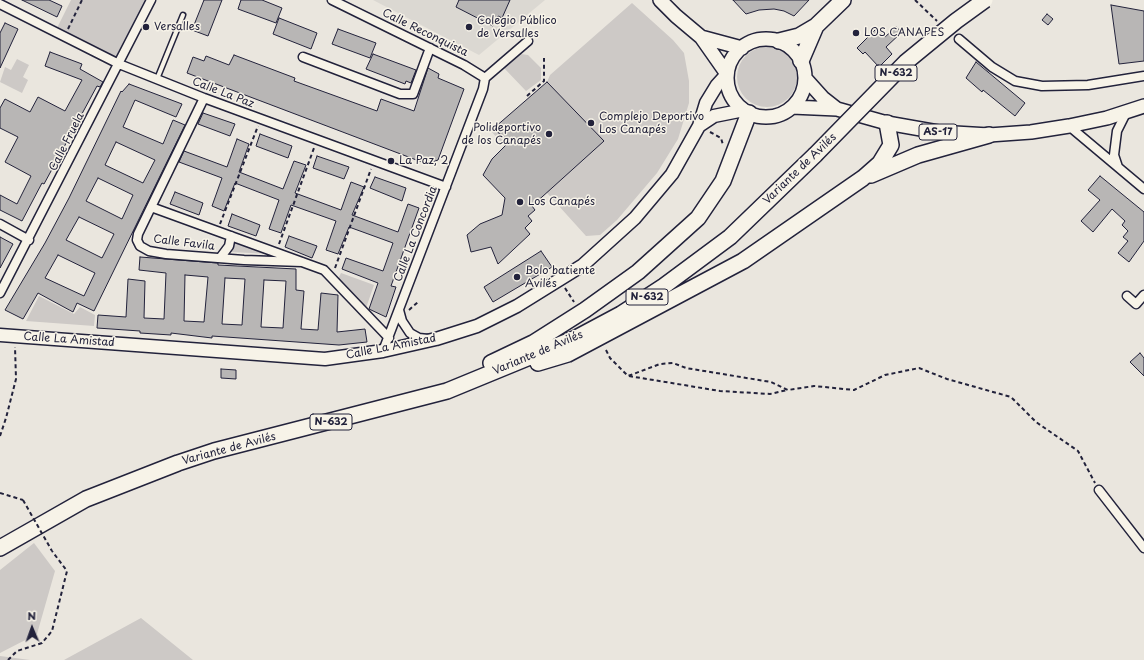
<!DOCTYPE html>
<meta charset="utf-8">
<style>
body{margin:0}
#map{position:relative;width:1144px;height:660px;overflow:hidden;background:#eae6de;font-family:"Playpen Sans",sans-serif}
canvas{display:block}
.north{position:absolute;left:12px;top:608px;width:40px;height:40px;-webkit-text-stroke:3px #f7f3e8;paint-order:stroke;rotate:358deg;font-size:11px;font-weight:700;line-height:16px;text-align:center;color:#22223b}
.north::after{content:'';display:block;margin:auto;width:14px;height:18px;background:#22223b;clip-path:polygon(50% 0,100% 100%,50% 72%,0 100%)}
</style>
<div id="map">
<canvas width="1144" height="660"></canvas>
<div class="north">N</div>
</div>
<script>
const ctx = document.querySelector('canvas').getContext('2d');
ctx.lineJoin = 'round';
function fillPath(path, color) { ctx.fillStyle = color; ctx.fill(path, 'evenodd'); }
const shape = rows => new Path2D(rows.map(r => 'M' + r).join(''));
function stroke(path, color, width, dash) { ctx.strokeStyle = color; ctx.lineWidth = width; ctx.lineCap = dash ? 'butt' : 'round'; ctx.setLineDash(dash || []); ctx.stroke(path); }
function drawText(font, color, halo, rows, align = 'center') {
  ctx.font = font + ' "Playpen Sans",sans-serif'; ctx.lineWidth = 3; ctx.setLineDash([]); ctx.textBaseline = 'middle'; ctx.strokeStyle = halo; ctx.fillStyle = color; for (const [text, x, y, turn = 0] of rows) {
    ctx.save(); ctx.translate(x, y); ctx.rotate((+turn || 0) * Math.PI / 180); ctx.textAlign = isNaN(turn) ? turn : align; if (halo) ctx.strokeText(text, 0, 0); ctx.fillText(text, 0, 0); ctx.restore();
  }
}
fillPath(shape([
 [373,0,545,0,479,55]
]), '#dbd8d2');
fillPath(shape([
 [71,0,151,0,119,64,55,32],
 [632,3,673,40,684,53,689,81,689,103,678,139,657,173,617,220,600,235,586,236,491,131,547,82,550,75],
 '737 77a30 30 0 1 1 60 0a30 30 0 1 1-60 0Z',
 [521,54,528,55,541,68,541,80,526,91,504,68],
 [17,59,29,65,23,77,28,80,22,93,0,82,5,67,11,70],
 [236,241,272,254,230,252],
 [341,273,374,285,366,308,338,279],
 [39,296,74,314,80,307,95,315,94,326,26,321],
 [34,543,55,571,37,634,0,653,0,570],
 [141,618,193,660,64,660],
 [0,656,30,660,0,660]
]), '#cdc9c6');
const building = shape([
 [22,0,49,0,62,6,57,17,22,0],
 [204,0,222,0,208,36,192,30,204,0],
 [241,0,262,0,282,8,276,23,238,9,241,0],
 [459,0,510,0,502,18,498,16,493,26,456,7,459,0],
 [733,0,809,0,794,16,784,11,774,9,759,10,746,14,733,0],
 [1111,5,1144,11,1144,61,1119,64,1111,5],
 [1047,14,1053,19,1048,25,1042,20,1047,14],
 [279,18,317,33,311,49,273,34,279,18],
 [5,23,18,29,0,68,0,33,5,23],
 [896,27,902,32,886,47,892,54,879,67,865,52,863,54,857,48,877,28,885,37,896,27],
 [338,29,376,43,370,58,332,44,338,29],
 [50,52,82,64,80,69,103,82,100,87,97,86,44,184,42,183,22,221,0,210,0,195,17,204,31,176,5,162,18,137,0,128,0,108,5,99,30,112,38,97,65,111,82,80,45,66,50,52],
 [373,54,416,70,411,83,406,81,405,84,366,69,373,54],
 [234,55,295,78,294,81,377,111,381,99,414,111,428,68,439,74,438,78,464,89,438,160,427,164,187,73,193,57,204,61,206,56,229,65,234,55],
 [976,62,1025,103,1015,116,983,90,982,92,966,78,976,62],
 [547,82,604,141,532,206,535,210,528,216,532,221,525,228,530,234,498,264,491,247,471,252,467,235,480,224,502,215,505,198,483,175,492,159,508,143,494,128,547,82],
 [129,84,182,104,176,117,135,100,123,127,163,144,173,120,185,125,94,311,77,303,73,312,38,293,23,319,5,310,45,243,69,198,121,91,122,92,129,84],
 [116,142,155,160,143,183,105,165,116,142],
 [98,178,133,195,122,219,86,201,98,178],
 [79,217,114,234,102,258,66,240,79,217],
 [58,255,95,273,84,296,45,278,58,255],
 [203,113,235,124,230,136,198,124,203,113],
 [260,134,292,146,288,158,256,146,260,134],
 [237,139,249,144,239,172,283,189,294,161,306,165,295,193,341,210,351,182,364,187,352,215,398,232,408,204,419,208,391,286,396,287,386,317,369,309,378,283,342,269,346,258,383,271,393,243,349,227,338,254,326,250,336,221,291,205,281,233,269,229,279,200,235,183,224,211,212,206,222,178,179,162,184,151,227,167,237,139],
 [317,156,349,167,344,179,313,168,317,156],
 [1100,176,1144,212,1144,241,1129,262,1118,253,1128,241,1123,237,1128,231,1122,225,1125,221,1112,209,1093,232,1081,221,1100,200,1088,190,1100,176],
 [375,177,406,188,402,201,370,188,375,177],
 [175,192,203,203,199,215,170,204,175,192],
 [232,214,260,225,256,236,228,226,232,214],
 [289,236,317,246,312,258,285,247,289,236],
 [0,237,13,244,0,268,0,237],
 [541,251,552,267,493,302,484,287,541,251],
 [140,257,218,263,218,265,296,269,296,290,304,291,301,329,318,330,321,293,338,295,337,332,365,329,367,342,339,345,212,336,212,338,171,333,171,335,140,333,140,331,97,328,98,315,126,317,128,279,145,281,144,318,164,319,166,273,139,270,140,257],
 [185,275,208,277,204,322,184,321,185,275],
 [225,278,245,279,242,325,222,324,225,278],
 [264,280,286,281,283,328,261,327,264,280],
 [1140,353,1144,358,1144,376,1130,362,1140,353],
 [221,369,236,370,236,379,221,378,221,369]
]);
fillPath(building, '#b8b6b5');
stroke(building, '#22223b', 1);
const lane = shape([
 [157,79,183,15]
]);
const street = shape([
 [332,0,464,65,485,78],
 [0,4,119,64,204,98,446,187],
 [959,39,992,67,1015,81,1042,86,1088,85,1144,76],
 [303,57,400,94,413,94,430,48],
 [485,78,528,41],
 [204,98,138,234,137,240,140,246,149,251,166,254,244,260,302,262],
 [1069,126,1144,189],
 [1118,167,1114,155,1117,131,1126,113],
 [151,207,324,270,389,338],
 [0,224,29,240],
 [220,258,229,246,231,236],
 [0,293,151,0],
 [1127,296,1136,304,1144,295],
 [399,310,402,321,410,333,419,338,428,339],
 [383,351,483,89,485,78],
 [1099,490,1144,548]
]);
const secondary = shape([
 [699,126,714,116,744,110],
 [0,335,325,359,383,351,436,339,477,326,517,306,583,265,635,218,672,174,699,126,706,103,717,85,727,74]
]);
const primary = shape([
 [660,0,676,16,701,37,727,74],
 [701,37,742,48],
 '727 78a39 39 0 1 1 78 0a39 39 0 1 1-78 0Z',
 [805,78,823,98,837,109],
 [792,107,837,109,887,123,938,132,989,135,1031,132,1069,126,1107,118,1144,106]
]);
const highway = shape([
 [779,41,799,36,816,26,843,0],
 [801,61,816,26],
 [871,175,918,155,989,135],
 [491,363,533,343,585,310,638,272,698,218,723,181,749,113],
 [538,363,568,354,743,261,863,178,880,163,891,145,887,123],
 [0,548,86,499,178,463,214,451,447,391,576,338,621,314,664,286,730,237,815,155]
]);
stroke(lane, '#22223b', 7);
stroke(street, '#22223b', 11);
stroke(secondary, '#22223b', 15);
stroke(primary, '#22223b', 16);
stroke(highway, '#22223b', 18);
stroke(shape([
 [915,0,937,21],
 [68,29,82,0],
 [527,96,544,81,544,58],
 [710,132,721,138,723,145],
 [220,224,258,126],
 [279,244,314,148],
 [335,268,371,169],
 [565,288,574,302],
 [409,310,418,302],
 [606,350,610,358,628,376,660,364,673,363,686,368,771,382,788,390,814,386,854,390,885,375,919,368,947,379,1011,397,1036,422,1078,451,1095,483],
 [629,376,720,391,770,394,787,390],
 [0,436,6,418,16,379,15,347],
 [0,493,23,500],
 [8,660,17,651,42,643,52,631,67,571,52,551]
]), '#22223b', 2, [4, 3]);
stroke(lane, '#f7f3e8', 4);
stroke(street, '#f7f3e8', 8);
stroke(secondary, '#f7f3e8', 12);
stroke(primary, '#f7f3e8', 13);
stroke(highway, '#f7f3e8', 15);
const highwayBridge = shape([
 [815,155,906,62,956,21,985,0]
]);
stroke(highwayBridge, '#22223b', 18, []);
stroke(shape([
 [23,500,52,551]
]), '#22223b', 2, [4, 3]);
stroke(highwayBridge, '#f7f3e8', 15);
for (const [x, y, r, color] of [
 [146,27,4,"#22223b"],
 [469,27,4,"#22223b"],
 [856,33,4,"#22223b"],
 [591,123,4,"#22223b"],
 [549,134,4,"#22223b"],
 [391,161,4,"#22223b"],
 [520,202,4,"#22223b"],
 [517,277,4,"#22223b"]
]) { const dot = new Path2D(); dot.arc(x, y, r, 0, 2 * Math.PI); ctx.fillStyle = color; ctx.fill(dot); stroke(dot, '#f7f3e8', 1.5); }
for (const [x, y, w] of [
 [896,73,42],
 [938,132,38],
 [647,297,42],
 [331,422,42]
]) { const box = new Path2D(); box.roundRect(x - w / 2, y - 8, w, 16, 3); ctx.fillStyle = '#f7f3e8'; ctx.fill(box); stroke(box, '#22223b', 1); }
drawText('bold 10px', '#22223b', null, [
 ["N-632",896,73],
 ["AS-17",938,132],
 ["N-632",647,297],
 ["N-632",331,422]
]);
drawText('11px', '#22223b', '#f7f3e8', [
 ["Colegio Público",477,21],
 ["de Versalles",477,34],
 ["Versalles",154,27],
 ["LOS CANAPES",864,33],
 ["Complejo Deportivo",599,117],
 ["Los Canapés",599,130],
 ["Polideportivo",541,128,"right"],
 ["de los Canapés",541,141,"right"],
 ["La Paz, 2",399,161],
 ["Los Canapés",528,202],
 ["Bolo batiente",525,271],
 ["Avilés",525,284]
], 'left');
drawText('11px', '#22223b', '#f7f3e8', [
 ["Calle Reconquista",425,33,26],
 ["Calle La Paz",223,93,21],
 ["Calle Fruela",67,142,-63],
 ["Variante de Avilés",800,169,-44],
 ["Calle La Concordia",416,234,-69],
 ["Calle Favila",184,243,7],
 ["Calle La Amistad",69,340,4],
 ["Calle La Amistad",391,347,-11],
 ["Variante de Avilés",538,353,-23],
 ["Variante de Avilés",229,449,-15]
]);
</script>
